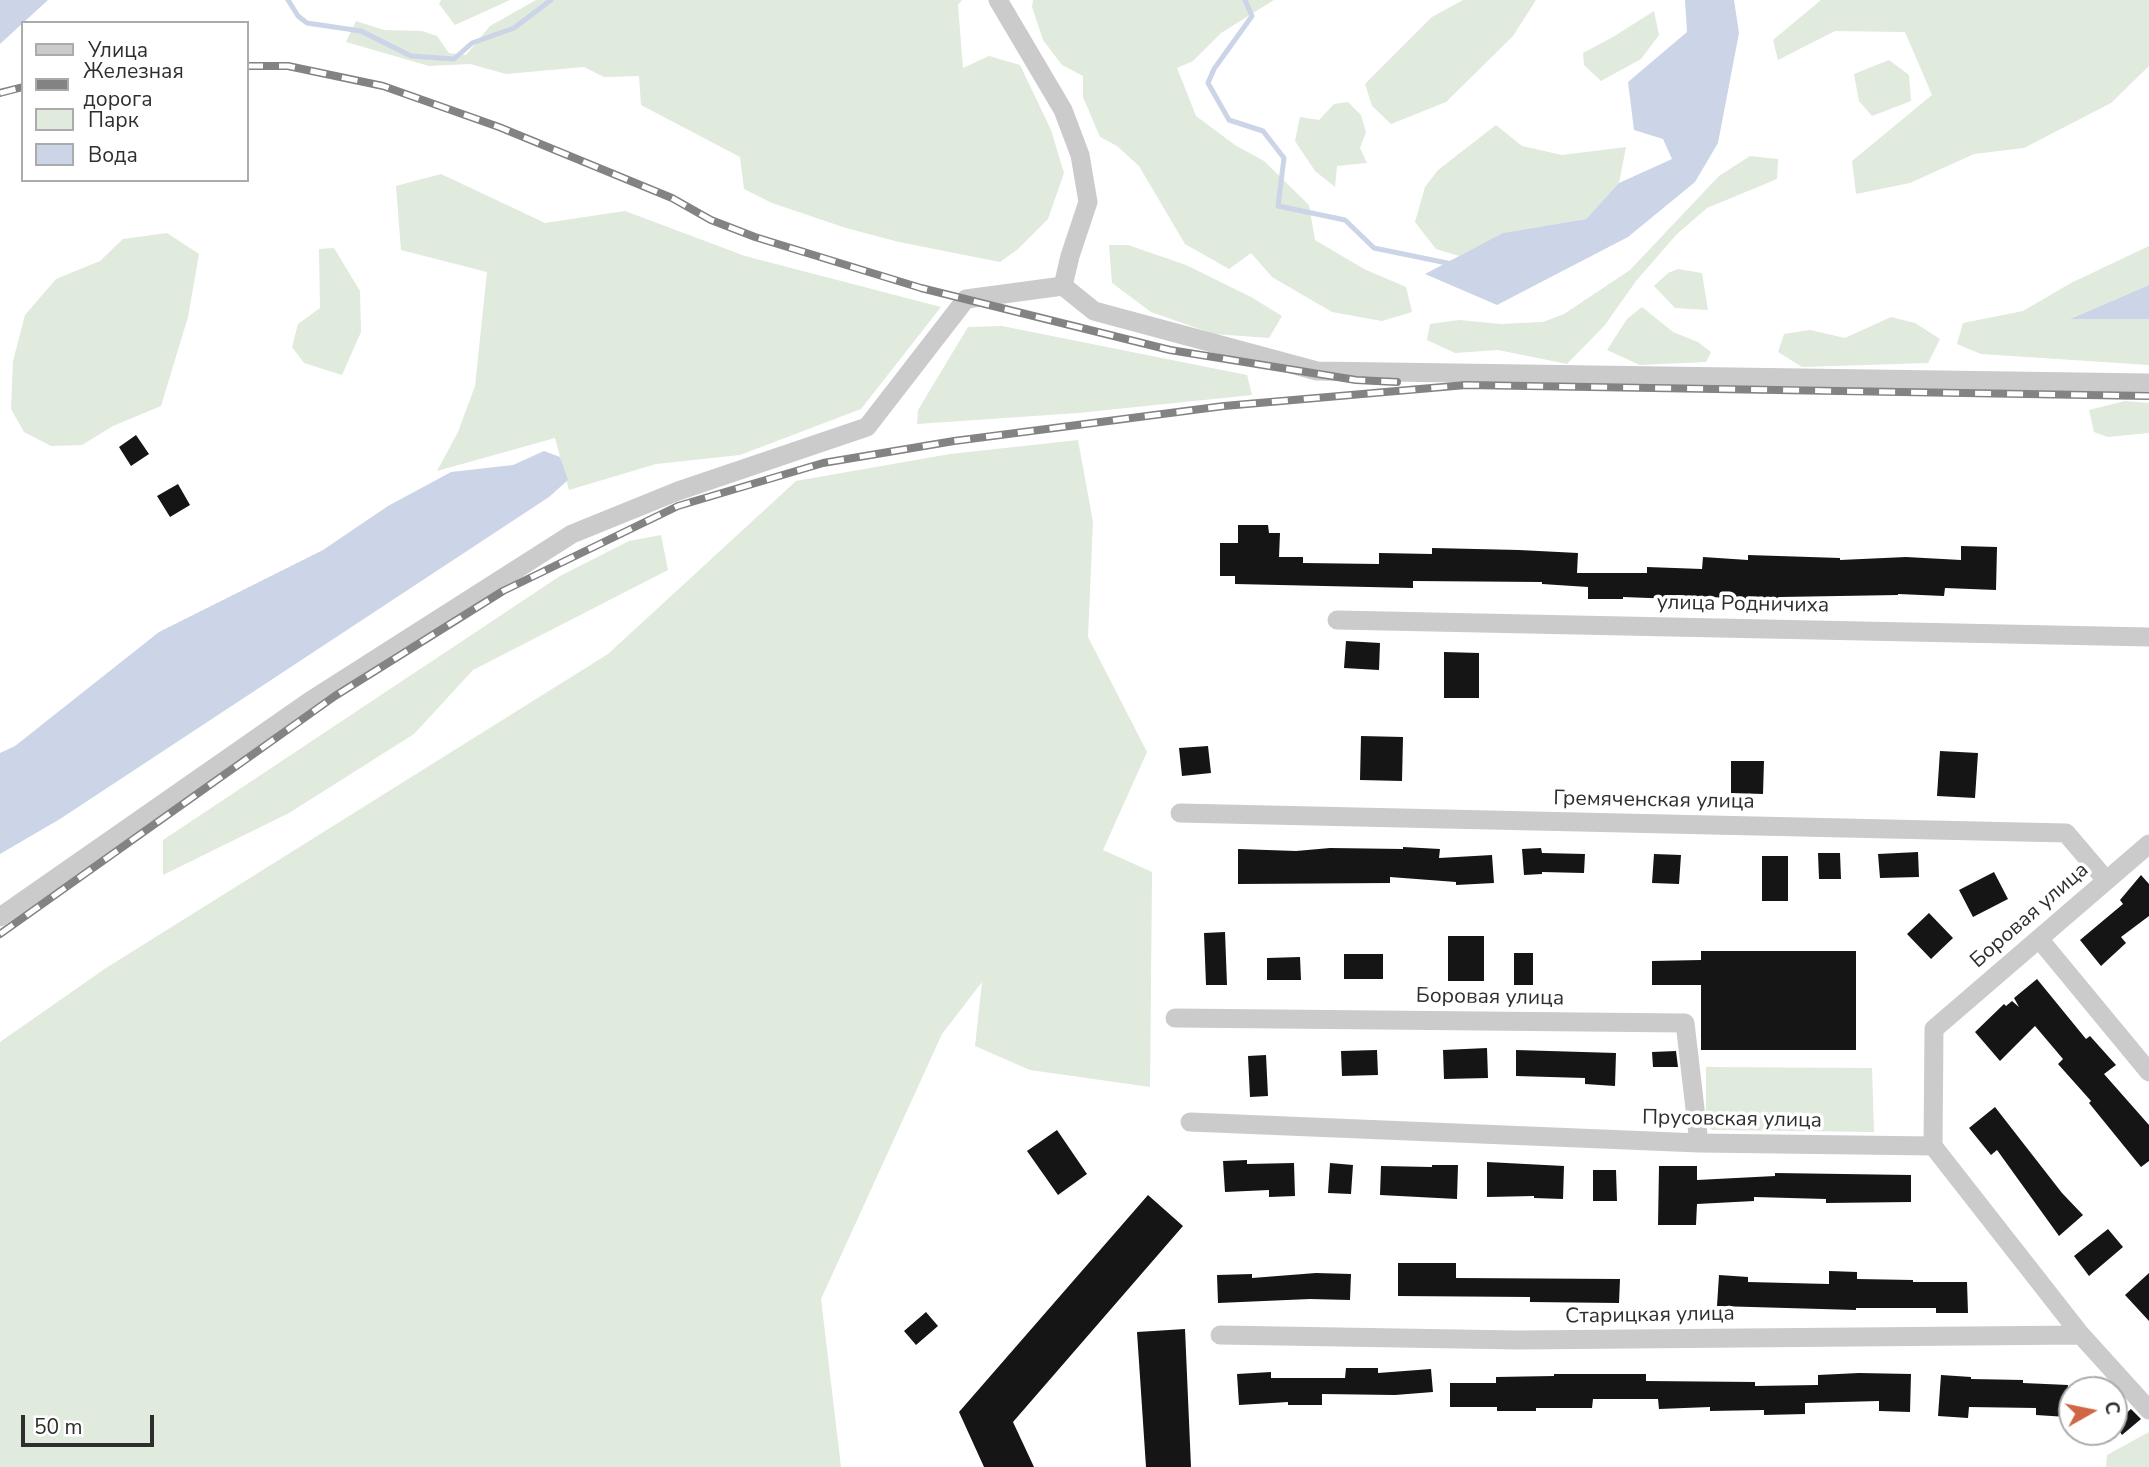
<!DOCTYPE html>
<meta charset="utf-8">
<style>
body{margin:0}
#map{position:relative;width:2149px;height:1467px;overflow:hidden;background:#fff;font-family:"Nunito Sans",sans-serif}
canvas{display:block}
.legend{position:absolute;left:21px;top:21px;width:228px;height:161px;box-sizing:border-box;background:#fff;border:2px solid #ababab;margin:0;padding:9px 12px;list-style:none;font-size:21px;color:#2e2e2e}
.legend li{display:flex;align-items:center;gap:14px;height:35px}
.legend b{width:35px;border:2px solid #ababab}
.north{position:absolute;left:2058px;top:1376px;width:70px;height:70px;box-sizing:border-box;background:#fff;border:2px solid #ababab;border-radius:50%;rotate:81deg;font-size:19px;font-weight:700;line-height:28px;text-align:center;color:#2e2e2e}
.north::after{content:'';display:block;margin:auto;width:24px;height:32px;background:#d16644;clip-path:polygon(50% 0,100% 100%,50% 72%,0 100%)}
.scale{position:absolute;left:21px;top:1415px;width:133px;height:32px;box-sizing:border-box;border:4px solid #2e2e2e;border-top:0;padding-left:9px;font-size:21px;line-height:24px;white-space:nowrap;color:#2e2e2e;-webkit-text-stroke:5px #fff;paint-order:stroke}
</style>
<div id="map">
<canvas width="2149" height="1467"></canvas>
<ul class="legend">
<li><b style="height:9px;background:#cbcbcb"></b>Улица</li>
<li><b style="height:9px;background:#838383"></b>Железная дорога</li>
<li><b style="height:19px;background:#e0eadd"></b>Парк</li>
<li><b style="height:19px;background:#ccd4e7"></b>Вода</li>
</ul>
<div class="north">С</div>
<div class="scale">50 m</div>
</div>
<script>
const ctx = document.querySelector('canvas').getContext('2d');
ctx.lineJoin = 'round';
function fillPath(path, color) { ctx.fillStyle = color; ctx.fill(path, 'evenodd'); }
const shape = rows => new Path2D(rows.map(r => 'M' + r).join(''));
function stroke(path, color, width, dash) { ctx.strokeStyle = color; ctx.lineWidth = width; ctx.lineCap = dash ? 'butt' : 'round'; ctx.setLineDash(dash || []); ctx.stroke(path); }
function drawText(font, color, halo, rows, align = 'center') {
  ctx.font = font + ' "Nunito Sans",sans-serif'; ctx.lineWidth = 7; ctx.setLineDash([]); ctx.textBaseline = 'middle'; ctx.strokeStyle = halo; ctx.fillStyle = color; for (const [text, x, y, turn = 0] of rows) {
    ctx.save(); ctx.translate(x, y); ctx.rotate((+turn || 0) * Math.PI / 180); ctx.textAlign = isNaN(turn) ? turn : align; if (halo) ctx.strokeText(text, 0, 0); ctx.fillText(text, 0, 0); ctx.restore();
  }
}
fillPath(shape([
 [441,0,510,0,455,25,439,4],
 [536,0,962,0,958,5,963,68,989,56,1020,65,1051,130,1064,173,1048,219,1018,249,1000,262,899,242,846,228,772,203,744,189,740,157,641,105,639,76,604,77,584,67,506,74,470,64,429,66,346,42,356,21,384,30,422,31,437,36,449,53,466,55,490,26],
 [1033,0,1274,0,1221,33,1193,61,1177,68,1196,116,1235,145,1264,161,1309,205,1315,240,1364,269,1406,287,1412,312,1382,321,1332,312,1272,277,1251,253,1229,269,1185,244,1139,166,1117,146,1100,137,1083,97,1083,76,1062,65,1043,40,1032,7],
 [1463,0,1536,0,1513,36,1446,102,1391,124,1372,106,1365,84,1432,17],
 [1821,0,2149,0,2149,66,2111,103,2024,148,1974,154,1910,183,1856,194,1852,161,1932,95,1905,32,1835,31,1778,60,1773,40],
 [1654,11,1659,35,1641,59,1601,81,1584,65,1583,53,1613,37],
 [1889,60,1909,75,1911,101,1872,116,1859,101,1854,74],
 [1348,102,1361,115,1366,132,1360,148,1367,163,1337,166,1335,187,1315,171,1295,141,1300,117,1319,120,1334,104],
 [1496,125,1522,146,1562,155,1626,147,1619,183,1586,219,1504,233,1459,256,1436,249,1415,222,1425,187,1438,170],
 [1750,156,1778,159,1777,179,1707,208,1677,234,1636,281,1605,325,1567,364,1498,350,1455,353,1427,340,1430,324,1459,320,1501,324,1543,322,1564,314,1630,270,1719,176],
 [441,174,545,223,625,211,745,256,941,307,861,409,740,455,656,464,569,490,555,438,437,471,458,432,475,386,487,272,401,250,396,186],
 [167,233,199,254,188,317,161,406,113,426,82,445,51,446,24,432,11,409,13,361,25,315,56,279,100,261,123,239],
 [1109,245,1128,245,1186,265,1251,297,1282,316,1269,338,1214,334,1151,312,1112,283],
 [2149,246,2149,285,2072,318,2149,319,2149,365,1981,354,1957,344,1963,323,2023,311,2071,283],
 [334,248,360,291,361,332,342,375,304,363,292,347,298,324,320,308,319,249],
 [1678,269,1702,273,1708,310,1675,308,1654,286,1668,273],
 [1642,307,1673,332,1698,342,1711,352,1706,362,1640,365,1607,350,1627,319],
 [1891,317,1915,323,1940,339,1928,363,1802,367,1778,352,1784,334,1810,330,1845,338],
 [1002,326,1247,375,1252,395,1078,413,917,424,918,410,968,327],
 [2125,401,2149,403,2149,433,2108,437,2094,432,2089,410],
 [1078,440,1093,522,1088,637,1147,752,1103,850,1152,872,1150,1087,1030,1070,975,1046,982,982,942,1034,821,1299,841,1467,0,1467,0,1042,106,968,608,654,796,481,950,454],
 [661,535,668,570,473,670,414,734,289,813,163,875,163,840,560,576,629,541],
 [1706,1067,1872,1068,1874,1132,1712,1130,1706,1125],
 [2149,1432,2149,1467,2106,1467,2107,1455]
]), '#e0eadd');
fillPath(shape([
 [0,0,48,0,0,44],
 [1685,0,1734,0,1739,33,1718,143,1695,182,1628,237,1497,305,1425,274,1503,233,1586,219,1619,183,1672,159,1663,139,1634,130,1628,82,1687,32],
 [2149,285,2149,319,2070,319],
 [544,451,560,457,568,480,549,497,60,819,0,854,0,753,15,746,159,632,323,550,388,506,451,472,513,465]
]), '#ccd4e7');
stroke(shape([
 [288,0,298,16,307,23,361,31,411,56,454,59,472,43,514,28,551,0],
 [1245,0,1252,16,1214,69,1208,83,1229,120,1263,131,1284,158,1278,206,1345,220,1374,248,1452,264]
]), '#ccd4e7', 5);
fillPath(shape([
 [136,435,149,454,131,466,119,447],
 [178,484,190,505,170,517,157,496],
 [1238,525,1268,525,1269,533,1280,533,1279,557,1303,557,1303,563,1379,564,1379,553,1432,554,1432,548,1519,550,1578,553,1577,573,1647,573,1647,567,1702,569,1703,557,1748,560,1748,555,1840,558,1840,560,1906,557,1961,560,1961,546,1997,547,1996,590,1945,588,1944,596,1898,594,1898,595,1780,597,1780,601,1676,595,1676,599,1623,597,1623,599,1588,599,1588,587,1542,584,1542,582,1413,581,1413,588,1235,584,1235,576,1220,576,1220,543,1238,543],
 [1346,641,1380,643,1379,670,1344,668],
 [1444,652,1479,653,1479,698,1444,698],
 [1361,736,1403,737,1402,781,1360,780],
 [1208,746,1211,773,1182,776,1179,748],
 [1940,751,1978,753,1975,798,1937,796],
 [1731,761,1764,761,1763,794,1731,793],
 [1403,847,1440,849,1439,858,1492,855,1494,883,1456,885,1456,882,1390,877,1390,883,1238,884,1238,849,1296,851,1330,848,1403,849],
 [1541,848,1542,853,1585,854,1584,873,1542,872,1542,874,1524,875,1522,849],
 [1918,852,1919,877,1880,878,1878,854],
 [1818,853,1840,853,1841,879,1819,879],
 [1654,854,1681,855,1679,884,1652,883],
 [1762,856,1788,856,1788,901,1762,901],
 [1994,872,2008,899,1973,917,1959,890],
 [2141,875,2149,884,2149,916,2121,937,2126,943,2101,966,2080,940,2123,904,2120,900],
 [1929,913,1953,938,1931,959,1907,934],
 [1225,932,1227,985,1206,985,1204,933],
 [1448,936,1484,936,1484,981,1448,981],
 [1701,951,1856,951,1856,1050,1701,1050,1701,985,1652,985,1652,961,1701,960],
 [1514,953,1533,953,1533,985,1514,985],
 [1344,954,1383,954,1383,979,1344,979],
 [1300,957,1301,980,1267,980,1267,958],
 [2037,979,2086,1039,2090,1036,2116,1065,2104,1074,2149,1125,2149,1161,2141,1167,2089,1103,2091,1101,2058,1064,2063,1059,2035,1026,2000,1061,1975,1032,2004,1004,2006,1006,2012,1001,2019,1007,2014,998],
 [1487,1048,1488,1078,1444,1079,1443,1050],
 [1377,1050,1378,1075,1342,1076,1341,1051],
 [1516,1050,1616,1053,1615,1086,1585,1084,1585,1078,1516,1076],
 [1676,1051,1678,1067,1653,1067,1652,1052],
 [1266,1055,1268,1096,1250,1097,1248,1056],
 [1995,1107,2062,1193,2083,1215,2059,1236,1997,1150,1991,1155,1969,1128],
 [1057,1130,1087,1174,1058,1195,1027,1151],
 [1247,1160,1247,1164,1294,1163,1295,1196,1269,1197,1269,1190,1225,1192,1223,1161],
 [1487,1162,1564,1166,1563,1199,1534,1198,1534,1196,1487,1197],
 [1330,1163,1353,1165,1351,1194,1328,1193],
 [1432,1165,1458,1165,1457,1199,1380,1195,1381,1166,1432,1167],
 [1659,1166,1697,1166,1697,1180,1775,1176,1775,1173,1911,1175,1911,1202,1826,1203,1826,1199,1754,1197,1754,1201,1697,1204,1696,1225,1658,1225],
 [1593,1170,1616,1170,1617,1201,1593,1201],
 [1148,1195,1183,1226,1013,1422,1034,1467,984,1467,959,1412],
 [2108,1229,2123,1247,2089,1276,2074,1256],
 [1398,1263,1456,1263,1456,1278,1620,1279,1619,1303,1530,1302,1530,1297,1398,1296],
 [1829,1271,1857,1272,1857,1279,1913,1280,1913,1282,1967,1282,1968,1313,1936,1313,1936,1308,1856,1308,1856,1310,1717,1306,1719,1275,1748,1277,1748,1282,1829,1284],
 [1316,1273,1351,1274,1350,1300,1310,1299,1218,1303,1217,1275,1252,1274,1252,1278],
 [2149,1273,2149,1321,2125,1295],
 [926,1312,938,1326,916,1345,904,1331],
 [1185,1329,1191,1467,1146,1467,1137,1332],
 [1346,1368,1378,1368,1378,1373,1431,1369,1433,1392,1395,1395,1322,1394,1322,1405,1288,1405,1288,1402,1239,1405,1237,1374,1271,1372,1271,1378,1345,1378],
 [1859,1373,1911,1374,1910,1412,1879,1411,1879,1401,1805,1403,1805,1414,1764,1415,1764,1410,1710,1411,1710,1407,1659,1409,1658,1399,1593,1399,1592,1408,1536,1408,1536,1411,1497,1411,1497,1407,1450,1407,1450,1383,1496,1383,1496,1377,1554,1376,1554,1374,1646,1374,1646,1381,1755,1382,1755,1386,1818,1385,1818,1375],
 [1941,1375,1971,1377,1971,1379,2023,1380,2023,1383,2068,1385,2067,1417,2036,1415,2036,1408,1969,1407,1968,1418,1938,1416],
 [2131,1409,2141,1419,2122,1435,2114,1423]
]), '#151515');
stroke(shape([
 [998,0,1063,110,1080,155,1088,202,1070,256,1063,286],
 [1337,620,2149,637],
 [1180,813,2066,833,2106,880],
 [0,917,310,701,572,534,678,491,867,427,966,299,1063,286,1094,311,1317,371,2149,383],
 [2040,940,2149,1072],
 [1175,1018,1685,1023,1699,1143],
 [1190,1122,1699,1143,1933,1146,2081,1335,2149,1410],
 [1933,1146,1934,1029,2149,844],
 [1220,1335,1518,1340,2081,1335]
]), '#cbcbcb', 19);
const rail = shape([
 [247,66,288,66,383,86,499,127,672,198,711,220,755,237,921,288,1170,350,1356,380,1397,382],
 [0,93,23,87],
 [0,934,335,696,503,591,678,506,823,463,954,441,1224,406,1466,385,2149,396]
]);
stroke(rail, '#838383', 8);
stroke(rail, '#fff', 5, [16]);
drawText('21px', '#2e2e2e', '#fff', [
 ["улица Родничиха",1743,605,1],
 ["Гремяченская улица",1654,801,1],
 ["Боровая улица",2030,916,-41],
 ["Боровая улица",1490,998,1],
 ["Прусовская улица",1732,1120,1],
 ["Старицкая улица",1650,1316,-1]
]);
</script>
